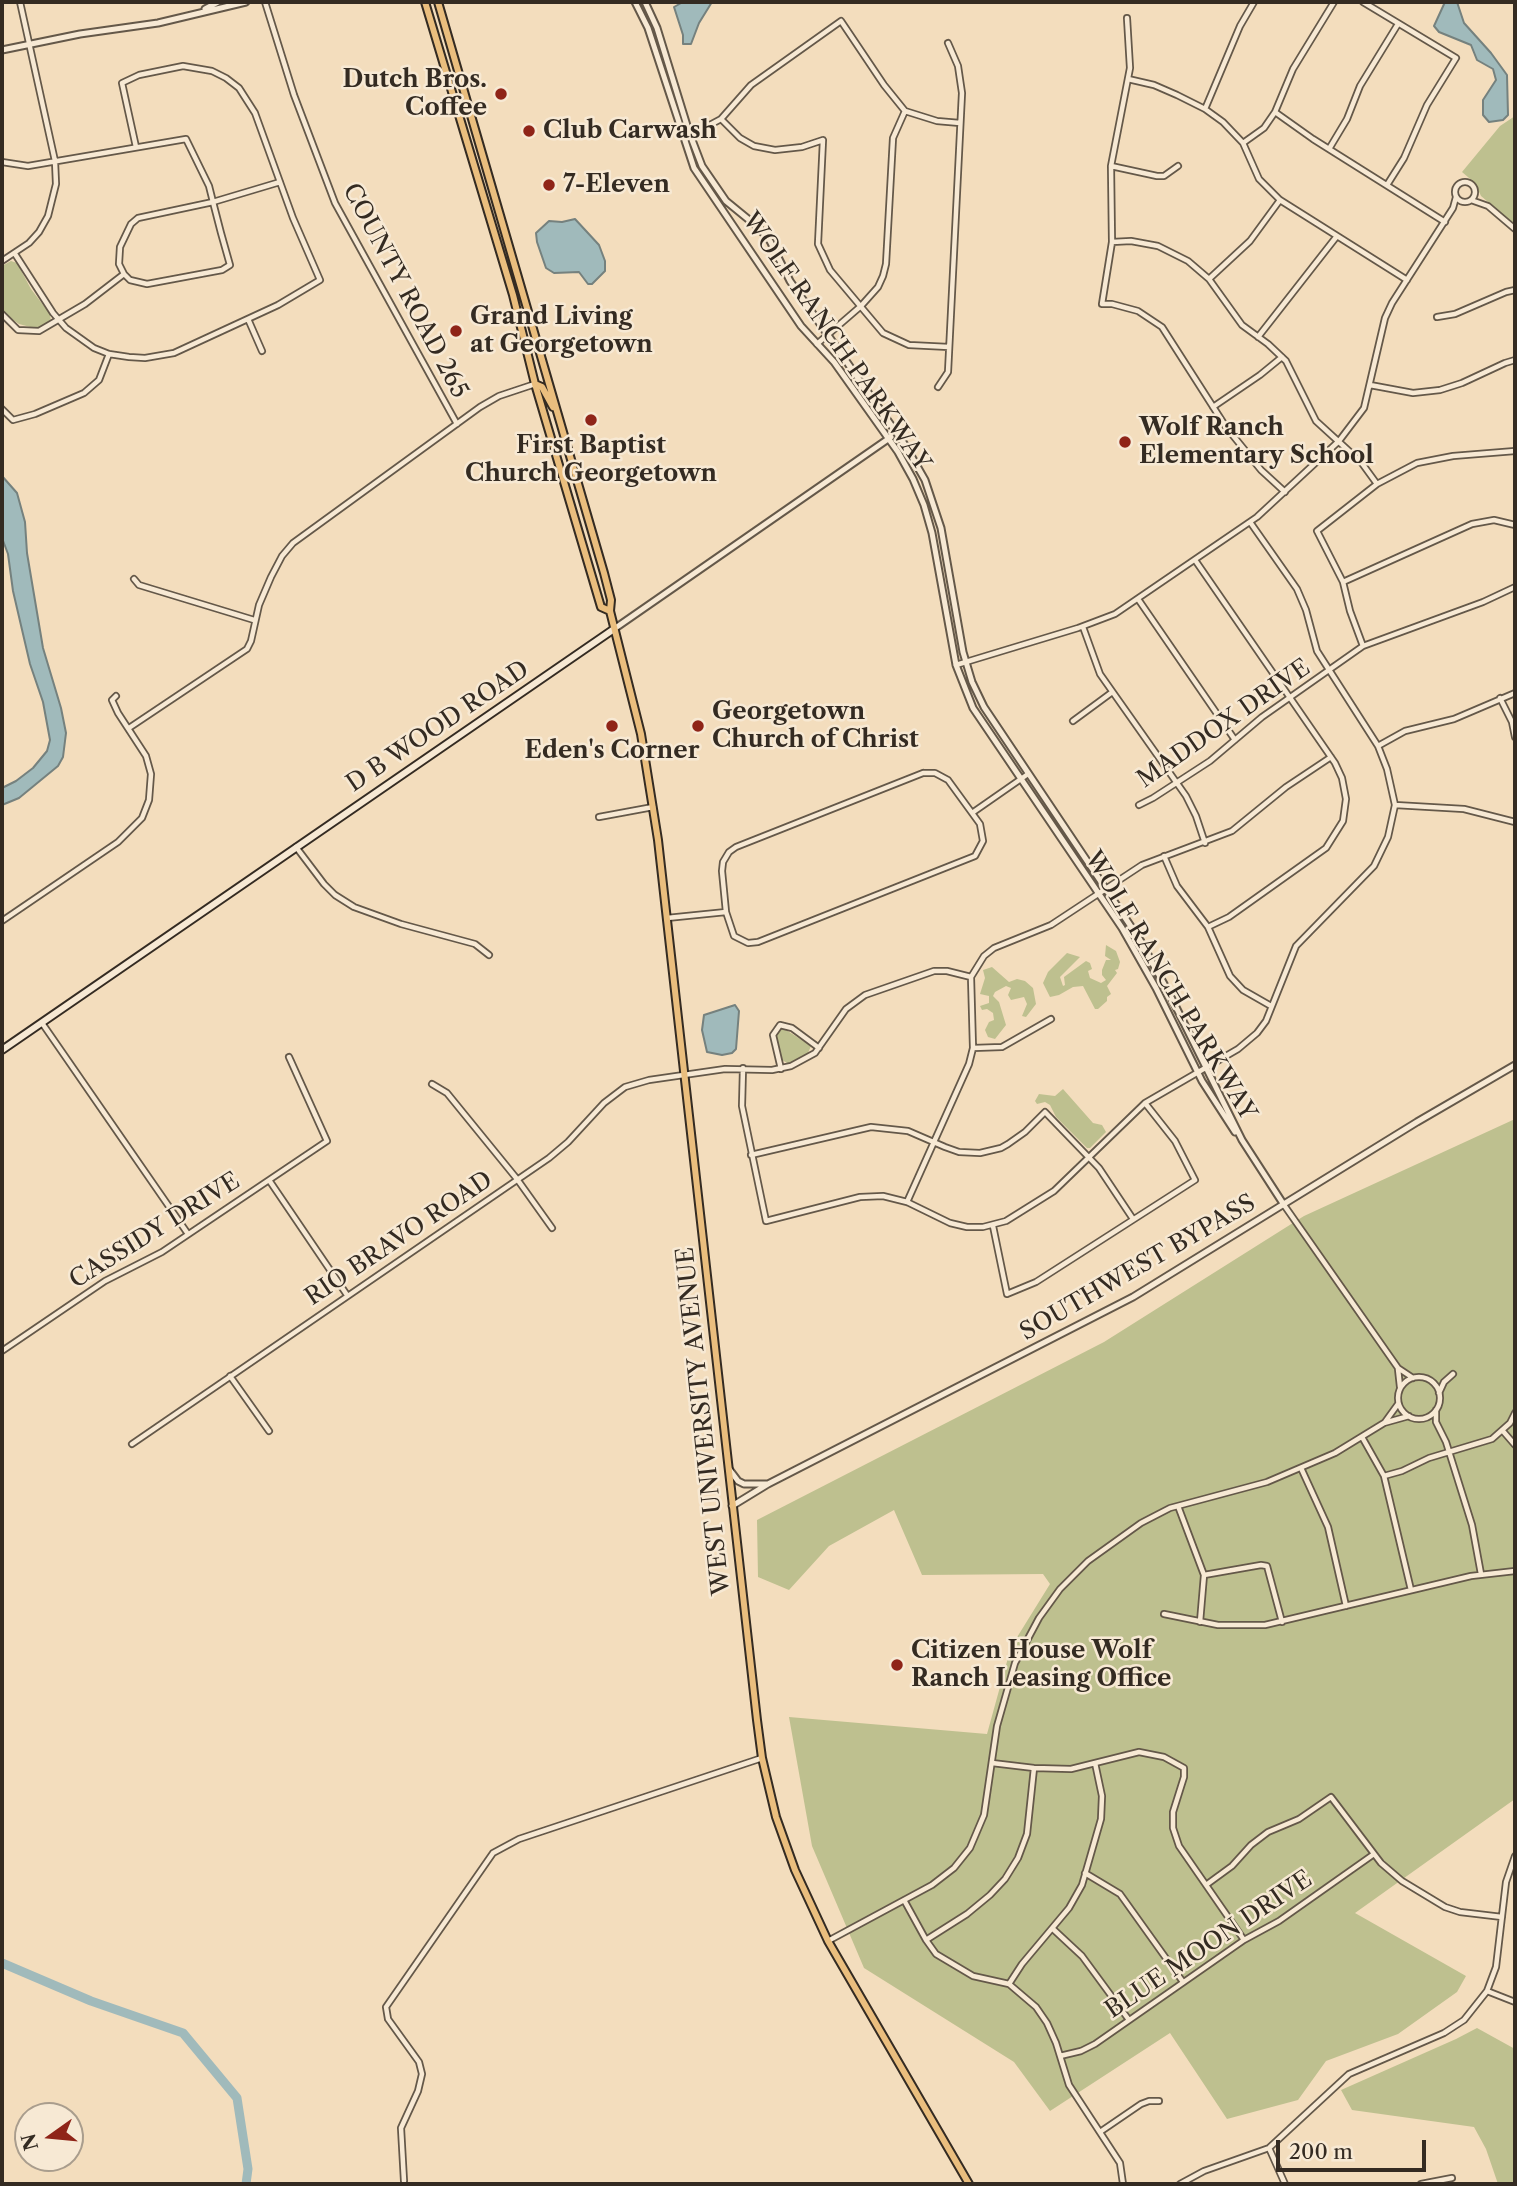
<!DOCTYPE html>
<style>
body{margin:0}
#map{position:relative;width:1517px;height:2186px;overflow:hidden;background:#f3ddbd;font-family:"Libre Caslon Text",serif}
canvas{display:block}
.frame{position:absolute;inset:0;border:4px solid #342b22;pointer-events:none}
.north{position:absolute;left:14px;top:2102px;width:70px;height:70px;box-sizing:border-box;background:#f7e9d4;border:2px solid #a99d8d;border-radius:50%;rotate:255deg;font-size:19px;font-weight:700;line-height:28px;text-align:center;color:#342b22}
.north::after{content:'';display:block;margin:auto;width:24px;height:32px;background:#8f2418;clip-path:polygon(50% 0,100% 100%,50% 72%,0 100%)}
.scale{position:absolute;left:1276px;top:2140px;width:150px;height:32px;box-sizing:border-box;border:4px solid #342b22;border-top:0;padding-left:9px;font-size:21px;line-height:24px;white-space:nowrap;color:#342b22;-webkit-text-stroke:5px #f7e9d4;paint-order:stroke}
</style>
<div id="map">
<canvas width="1517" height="2186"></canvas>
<div class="frame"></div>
<div class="north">N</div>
<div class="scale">200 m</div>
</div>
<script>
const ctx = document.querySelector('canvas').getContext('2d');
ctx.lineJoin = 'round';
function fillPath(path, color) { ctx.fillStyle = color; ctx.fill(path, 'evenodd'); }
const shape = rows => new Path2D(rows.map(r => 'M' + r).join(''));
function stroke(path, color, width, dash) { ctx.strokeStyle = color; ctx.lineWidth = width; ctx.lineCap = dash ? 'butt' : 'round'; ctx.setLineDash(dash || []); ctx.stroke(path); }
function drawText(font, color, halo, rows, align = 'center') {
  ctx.font = font + ' "Libre Caslon Text",serif'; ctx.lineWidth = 5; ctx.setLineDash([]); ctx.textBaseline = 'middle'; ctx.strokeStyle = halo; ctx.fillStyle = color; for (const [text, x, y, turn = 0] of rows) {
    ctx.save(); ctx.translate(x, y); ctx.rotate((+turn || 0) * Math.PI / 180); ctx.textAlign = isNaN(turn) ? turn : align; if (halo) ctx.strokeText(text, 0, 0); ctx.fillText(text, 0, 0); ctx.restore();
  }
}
fillPath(shape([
 [1515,116,1515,225,1481,196,1475,183,1462,172,1500,126],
 [11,261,17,263,31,289,50,314,51,322,45,326,34,328,19,324,6,315,2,308,2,266],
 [1106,945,1116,951,1120,962,1118,969,1115,970,1117,973,1107,986,1111,994,1107,997,1107,1001,1098,1009,1095,1009,1083,986,1073,987,1059,995,1050,997,1043,983,1048,972,1067,953,1080,957,1060,977,1063,986,1065,985,1064,977,1086,961,1090,963,1092,969,1088,971,1090,978,1101,983,1106,980,1102,975,1102,970,1106,960,1111,960,1105,956],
 [992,967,1009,982,1017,979,1025,981,1033,988,1036,1004,1026,1017,1022,1016,1027,1004,1024,997,1011,1000,1008,995,1011,988,1006,986,995,992,993,996,999,1002,1006,1025,995,1039,988,1037,985,1030,989,1022,994,1020,993,1013,987,1009,982,1010,980,1006,989,1003,989,996,980,994,985,978,983,970],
 [783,1028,811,1046,808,1053,789,1064,782,1060,776,1038,778,1030],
 [1063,1089,1093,1123,1102,1125,1106,1132,1090,1148,1087,1148,1056,1117,1050,1105,1045,1102,1037,1104,1035,1101,1039,1094,1055,1096],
 [1515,1119,1515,1799,1355,1913,1466,1976,1457,1992,1398,2034,1326,2061,1298,2100,1227,2119,1170,2033,1050,2111,1014,2062,864,1968,812,1846,789,1717,987,1734,1011,1647,1050,1584,1043,1574,922,1575,894,1510,829,1546,789,1590,758,1577,757,1520,1104,1342,1304,1216],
 [1477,2028,1515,2049,1515,2184,1498,2184,1486,2149,1474,2127,1352,2110,1341,2090,1456,2039]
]), '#bec08f');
const water = shape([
 [683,2,712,2,699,23,691,44,683,44,683,35,674,7,683,2],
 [1445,2,1457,2,1464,23,1491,53,1507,75,1508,115,1503,120,1489,122,1483,115,1483,100,1496,80,1493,69,1477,60,1471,45,1439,32,1434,26,1445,2],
 [575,219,599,245,605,261,605,271,592,284,588,284,579,272,554,273,546,268,537,242,536,233,549,221,562,222,575,219],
 [2,476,17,493,25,522,27,553,43,648,61,708,66,733,63,757,58,766,19,798,2,805,2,788,16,781,33,768,47,751,50,740,43,702,30,664,13,591,8,554,2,538,2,476],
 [735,1005,739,1011,736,1049,732,1053,722,1055,707,1052,702,1030,704,1015,735,1005]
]);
fillPath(water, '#a0babb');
stroke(water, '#75817e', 2);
stroke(shape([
 [2,1963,91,2001,183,2033,237,2098,248,2169,246,2184]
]), '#a0babb', 9);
const minor = shape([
 [265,2,294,95,335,203,457,424],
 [1363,2,1456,58,1427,105,1404,158,1387,185],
 [1127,18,1130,68,1111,166,1112,242,1102,304,1112,304,1138,311,1162,327,1226,427,1261,470,1285,492],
 [1128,79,1154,85,1177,95,1205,109,1223,122,1243,143,1259,179,1280,200,1407,280],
 [1205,109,1240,26,1254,2],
 [1275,112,1313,139,1445,222],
 [721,119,740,138,754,146,775,150,802,147,823,140,818,244,830,270,883,333,909,345,949,347],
 [689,132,706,127,721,119,751,85,841,21,884,85,905,111,937,121,960,123],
 [1243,143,1264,128,1275,112,1293,69,1334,2],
 [1329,149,1347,119,1360,86,1398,24],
 [2,162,28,166,186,139,209,186,213,202,221,233,230,265,222,270,147,284,130,280,124,274,119,264,120,247,131,224,138,218,213,202,280,182],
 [1111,166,1157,176,1164,176,1178,166],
 '1455 192a10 10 0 1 1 20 0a10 10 0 1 1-20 0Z',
 [1471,200,1488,206,1515,229],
 [1112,242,1131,241,1158,246,1188,261,1209,279,1242,325,1268,344,1286,361,1316,421,1361,462,1377,484],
 [15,254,53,313,66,328,94,348,109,354,129,357,145,358,174,353,278,305,320,280,293,218,255,113,239,88,226,78,212,71,183,66,139,75,122,83,136,147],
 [2,261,29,243,39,232,48,216,56,184,55,161,20,2],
 [1209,279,1250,241,1280,200],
 [2,314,18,330,39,331,85,304,124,274],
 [1437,317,1455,314,1506,292,1515,290],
 [248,319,262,351],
 [1258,337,1337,236],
 [817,344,861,306,878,287,883,276,886,264,893,138,905,111],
 [1370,385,1413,393,1440,390,1462,383,1505,363,1515,360],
 [938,387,948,372,962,93,958,66,948,43],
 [1213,407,1260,375,1282,357],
 [2,409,13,420,35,414,84,393,99,380,109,354],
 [1195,560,1335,763,1342,778,1346,799,1343,821,1326,848,1229,917,1208,927],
 [134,579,139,585,254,620],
 [1343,582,1472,524,1494,520,1515,525],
 [1138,599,1235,740],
 [1083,627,1100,674,1186,796,1196,816,1205,843],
 [1363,646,1350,611,1343,582,1317,531,1377,484,1417,463,1453,456,1515,451],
 [956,665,1078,628,1115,614,1257,517,1339,441,1364,408,1385,318,1392,303,1453,208,1456,197],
 [1500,698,1512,722,1515,737],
 [1073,721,1111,693],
 [129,728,247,649,251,641,259,605,271,577,282,556,293,543,480,407,499,396,535,384],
 [1378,746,1405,731,1454,719,1515,693],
 [923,773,935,773,948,780,980,824,983,841,975,856,758,942,748,943,734,936,726,912,722,871,723,862,729,852,736,847,923,773],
 [1139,805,1153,798,1210,761,1262,717,1363,646,1483,602,1515,587],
 [1395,805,1464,809,1515,822],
 [972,813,1028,774],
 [599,817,653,807],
 [296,847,324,884,335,895,354,907,401,924,475,944,489,955],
 [1164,856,1177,886,1208,927,1230,976,1243,990,1271,1006],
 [667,918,726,912],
 [2,921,118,842,142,818,149,800,151,774,146,756,118,713,112,700,116,696],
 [42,1023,188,1234],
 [973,1048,1002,1047,1051,1019],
 [743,1068,742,1106,766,1221,860,1197,883,1196,907,1202,950,1223,967,1227,983,1227,1006,1221,1054,1191,1145,1103,1238,1049,1257,1033,1266,1021,1296,946,1374,866,1388,837,1395,805,1387,769,1378,746,1317,651,1306,610,1297,589,1250,522],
 [781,1069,773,1035,780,1025,792,1028,819,1048],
 [432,1084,447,1093,517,1179,552,1228],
 [751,1155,871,1127,908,1131,945,1147,959,1152,980,1153,1001,1148,1008,1144,1025,1132,1045,1112,1099,1168,1133,1219],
 [269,1180,347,1295],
 [907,1202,969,1064,973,1048,971,977,984,956,994,948,1051,925,1142,865,1232,831,1286,787,1331,757],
 [1284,1205,1398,1368,1413,1378],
 [993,1226,1007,1294,1036,1282,1195,1180,1175,1141,1145,1103],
 [2,1351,105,1281,162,1252,327,1141,289,1057],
 [1398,1369,1400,1387],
 [230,1376,269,1431],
 '1398 1398a21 21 0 1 1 42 0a21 21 0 1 1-42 0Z',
 [1439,1393,1444,1382,1453,1374],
 [1436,1410,1436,1422,1446,1442,1472,1525,1481,1574],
 [1385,1422,1398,1404],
 [1502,1430,1515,1445],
 [1362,1437,1384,1476,1411,1590],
 [132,1444,549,1158,568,1142,604,1103,625,1087,649,1080,725,1069,772,1070,791,1066,815,1053,846,1009,865,995,934,971,947,971,971,977],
 [1301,1468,1328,1527,1346,1606],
 [1384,1476,1402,1471,1429,1458,1492,1439,1510,1423,1515,1413],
 [1178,1506,1204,1575,1200,1622],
 [1204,1575,1261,1565,1267,1566,1282,1622],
 [1164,1614,1218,1625,1265,1625,1471,1576,1515,1571],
 [992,1763,1034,1768,1071,1769,1139,1752,1164,1757,1184,1768,1184,1777,1173,1812,1173,1828,1179,1846,1244,1940],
 [1085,1873,1120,1894,1183,1982],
 [1206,1885,1232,1866,1251,1845,1268,1832,1299,1819,1331,1797,1381,1863,1402,1881,1445,1907,1460,1912,1502,1917],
 [904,1900,926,1940,936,1954,973,1976,1009,1984,1036,2007,1047,2023,1056,2043,1069,2085,1120,2163,1123,2184],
 [1053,1929,1082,1956,1129,2020],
 [926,1940,967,1914,990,1895,1005,1879,1018,1858,1027,1834,1034,1768],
 [828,1941,932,1885,954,1868,970,1848,984,1815,997,1726,1015,1663,1039,1618,1060,1589,1088,1561,1141,1523,1170,1508,1267,1482,1335,1453,1384,1423,1409,1416],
 [1009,1984,1022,1964,1069,1908,1082,1885,1101,1819,1102,1796,1095,1763],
 [1487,1991,1515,2002],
 [1060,2056,1081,2051,1095,2044,1244,1940,1279,1921,1374,1854],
 [1100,2132,1141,2104,1149,2101,1159,2101],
 [1269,2148,1285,2184],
 [404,2181,401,2128,418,2091,422,2074,419,2062,388,2019,386,2007,493,1853,519,1839,762,1758],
 [1180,2184,1204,2171,1269,2148,1349,2074,1444,2033,1464,2020,1487,1991,1496,1967,1506,1882,1515,1856],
 [1421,2184,1452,2178]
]);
const tertiary = shape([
 [635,2,648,28,694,168,801,326,834,362,898,452,913,479,924,505,932,533,956,665,973,708,1122,928,1156,988,1202,1081,1235,1132],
 [645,2,657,28,689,132,702,166,726,201,759,228,770,241,790,281,905,445,925,480,941,528,963,652,972,682,984,707,1140,940,1171,997,1242,1140,1284,1205],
 [205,9,218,2],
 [2,50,80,34,158,23,246,2],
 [614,629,891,437],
 [729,1469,738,1481,744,1484,768,1484],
 [732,1506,768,1484,1133,1297,1417,1122,1515,1065]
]);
const secondary = shape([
 [2,1050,614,629]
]);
const primary = shape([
 [425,2,513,295,535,384,601,607,610,611],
 [438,2,604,573,611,600,610,611,641,734,658,840,757,1720,762,1758,776,1817,795,1870,828,1941,969,2184],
 [535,384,542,387,553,407]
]);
stroke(minor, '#645849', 8);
stroke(tertiary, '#645849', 9);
stroke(secondary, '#342b22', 10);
stroke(primary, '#342b22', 10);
stroke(minor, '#f7e9d4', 4.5);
stroke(tertiary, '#f7e9d4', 5);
stroke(secondary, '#f7e9d4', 6);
stroke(primary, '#eabe7e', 6);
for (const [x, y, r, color] of [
 [501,94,7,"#8f2418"],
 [529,131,7,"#8f2418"],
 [549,185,7,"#8f2418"],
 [456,331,7,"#8f2418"],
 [591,420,7,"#8f2418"],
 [1125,442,7,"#8f2418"],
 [612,726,7,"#8f2418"],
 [698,726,7,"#8f2418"],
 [897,1665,7,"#8f2418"]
]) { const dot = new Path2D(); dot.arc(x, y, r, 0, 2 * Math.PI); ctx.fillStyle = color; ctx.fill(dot); stroke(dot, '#f7e9d4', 2.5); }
drawText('bold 24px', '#342b22', '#f7e9d4', [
 ["Dutch Bros.",487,80,"right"],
 ["Coffee",487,108,"right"],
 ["Club Carwash",543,131],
 ["7-Eleven",563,185],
 ["Grand Living",470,317],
 ["at Georgetown",470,345],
 ["Wolf Ranch",1139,428],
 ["Elementary School",1139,456],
 ["First Baptist",591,446,"center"],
 ["Church Georgetown",591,474,"center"],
 ["Georgetown",712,712],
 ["Church of Christ",712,740],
 ["Eden's Corner",612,751,"center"],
 ["Citizen House Wolf",911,1651],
 ["Ranch Leasing Office",911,1679]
], 'left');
drawText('24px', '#342b22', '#f7e9d4', [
 ["COUNTY ROAD 265",405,291,62],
 ["WOLF RANCH PARKWAY",836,342,55],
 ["MADDOX DRIVE",1224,724,-35],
 ["D B WOOD ROAD",438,727,-34],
 ["WOLF RANCH PARKWAY",1170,986,59],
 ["CASSIDY DRIVE",155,1231,-32],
 ["RIO BRAVO ROAD",399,1239,-34],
 ["SOUTHWEST BYPASS",1138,1268,-30],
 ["WEST UNIVERSITY AVENUE",704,1421,-96],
 ["BLUE MOON DRIVE",1209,1945,-34]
]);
</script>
